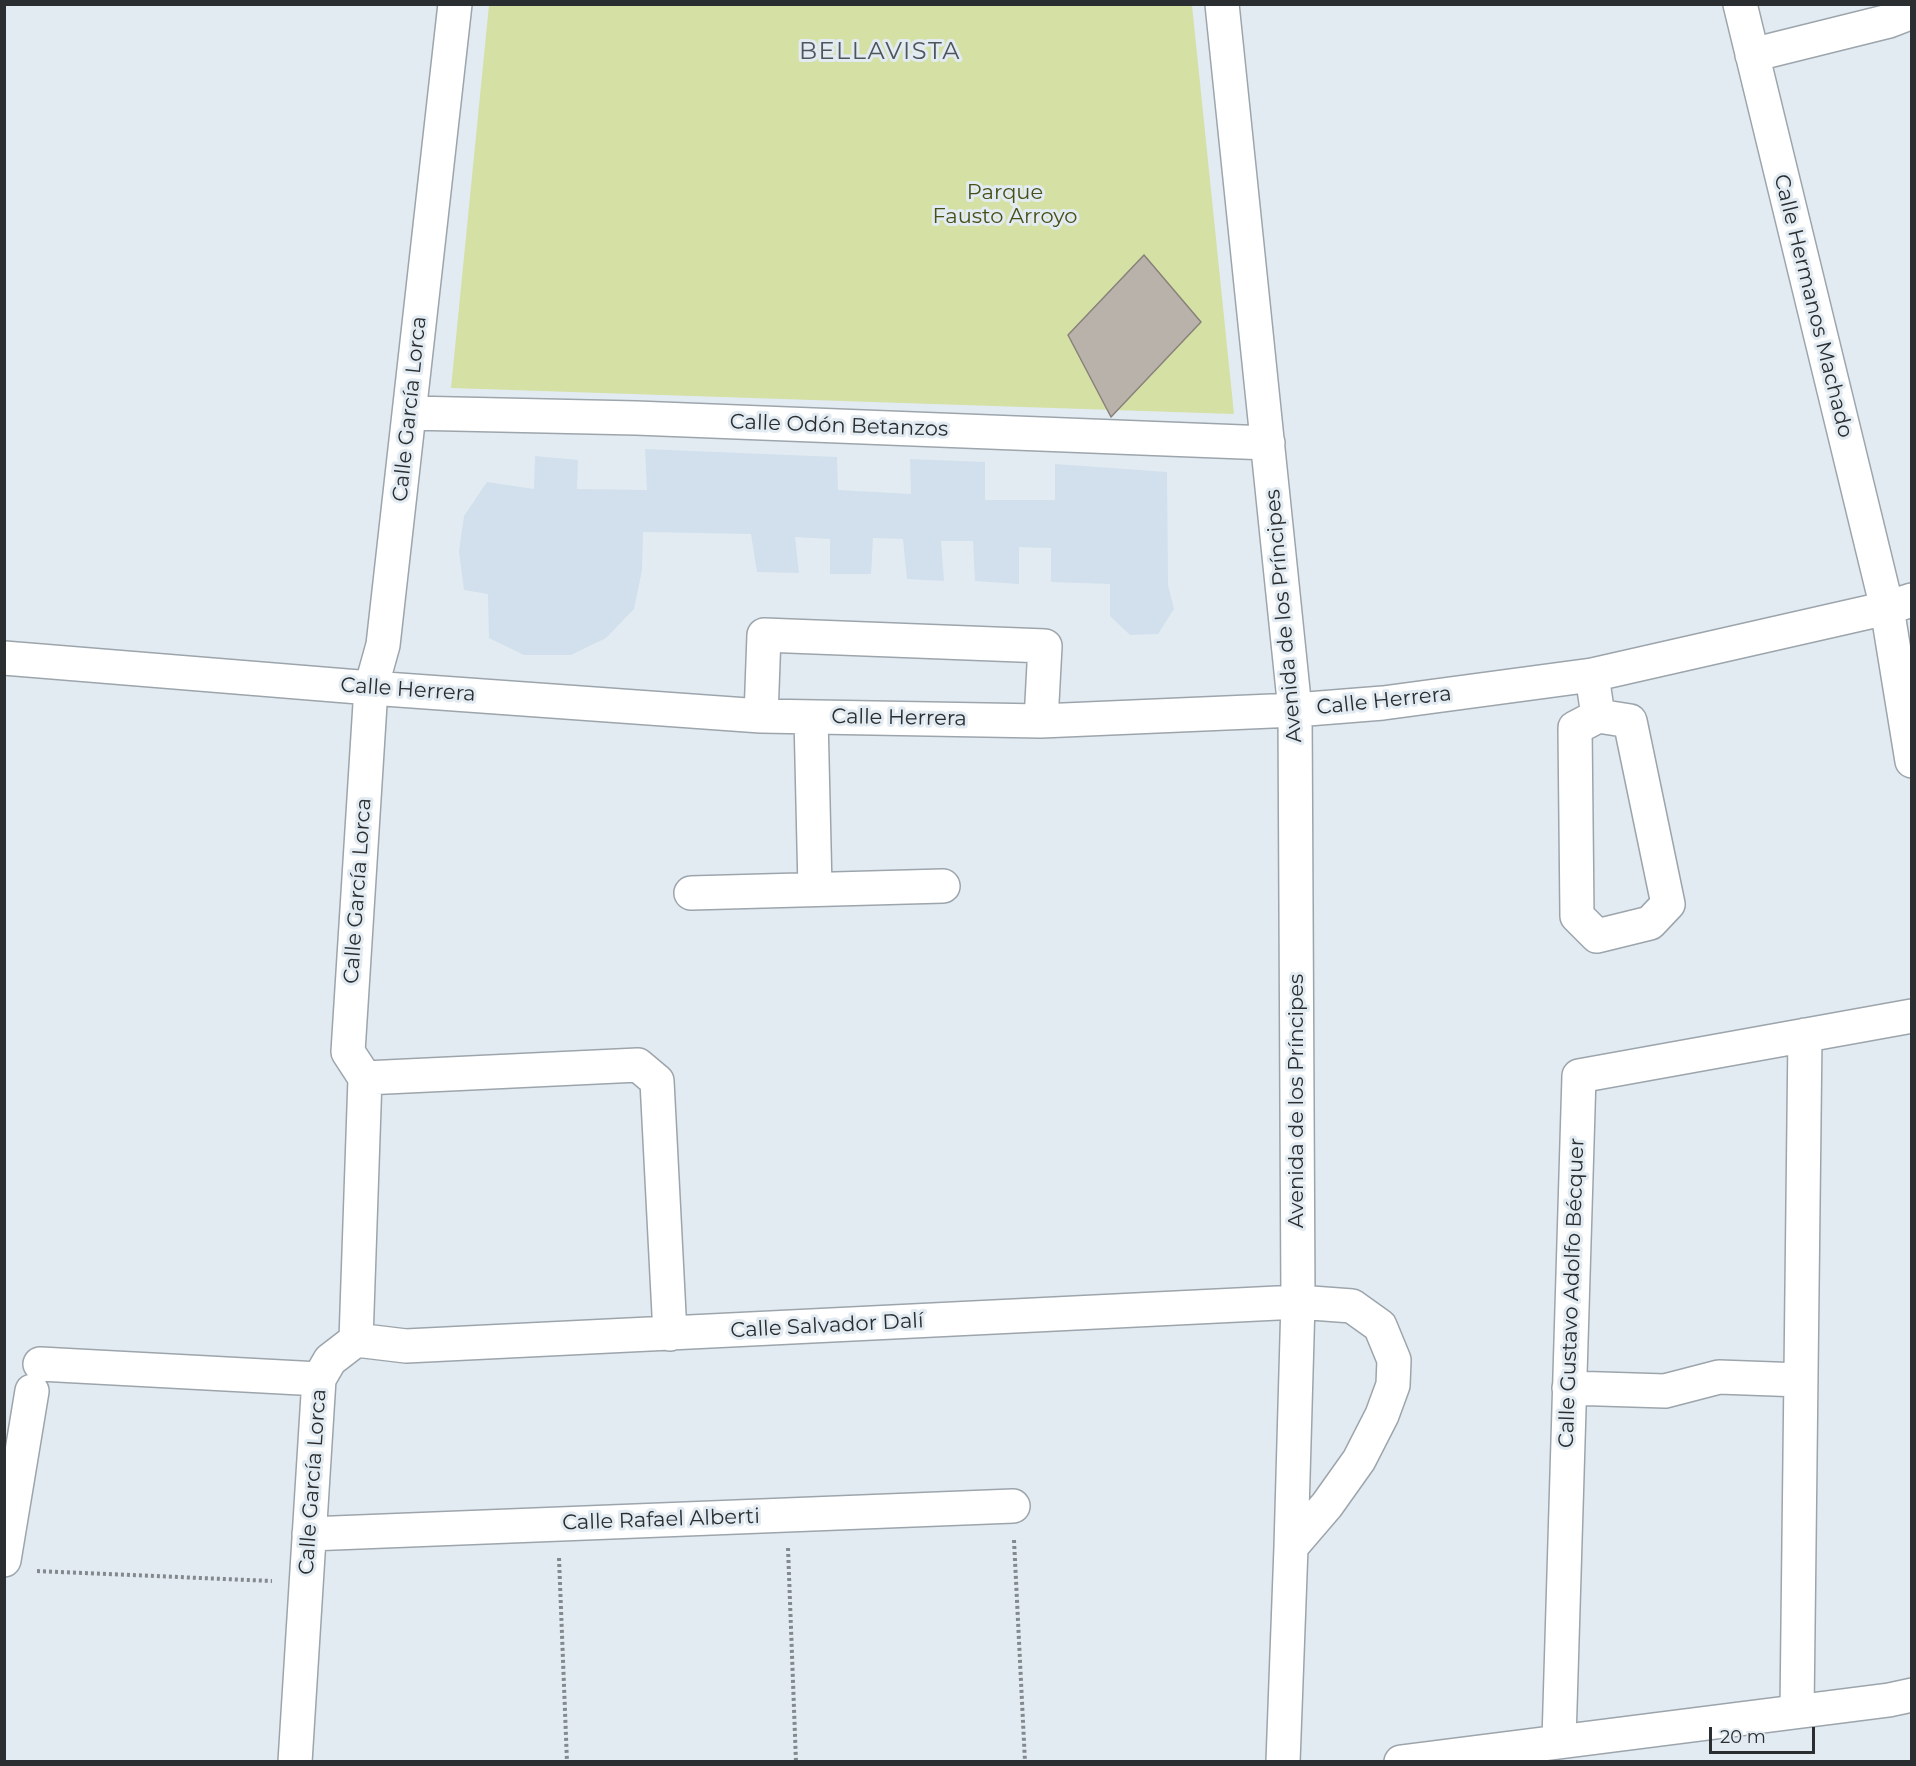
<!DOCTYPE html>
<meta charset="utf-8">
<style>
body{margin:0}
#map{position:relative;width:1916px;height:1766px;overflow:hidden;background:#e2ebf2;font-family:Montserrat,sans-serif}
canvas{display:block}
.frame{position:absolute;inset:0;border:6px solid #2a2e30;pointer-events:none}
.scale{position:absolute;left:1709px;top:1727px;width:106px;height:27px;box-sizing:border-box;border:3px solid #2a2e30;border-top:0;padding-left:8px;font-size:18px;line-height:21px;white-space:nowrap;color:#2a2e30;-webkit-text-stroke:4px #e2ebf2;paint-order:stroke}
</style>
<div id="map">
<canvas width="1916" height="1766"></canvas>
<div class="frame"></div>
<div class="scale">20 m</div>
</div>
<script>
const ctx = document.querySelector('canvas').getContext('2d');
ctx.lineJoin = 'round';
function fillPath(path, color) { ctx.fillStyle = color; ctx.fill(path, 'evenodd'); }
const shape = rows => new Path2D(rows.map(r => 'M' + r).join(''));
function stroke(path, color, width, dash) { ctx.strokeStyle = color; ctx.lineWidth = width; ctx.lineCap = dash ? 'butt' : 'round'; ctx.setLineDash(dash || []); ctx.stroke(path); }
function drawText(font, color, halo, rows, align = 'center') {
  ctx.font = font + ' Montserrat,sans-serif'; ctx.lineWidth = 6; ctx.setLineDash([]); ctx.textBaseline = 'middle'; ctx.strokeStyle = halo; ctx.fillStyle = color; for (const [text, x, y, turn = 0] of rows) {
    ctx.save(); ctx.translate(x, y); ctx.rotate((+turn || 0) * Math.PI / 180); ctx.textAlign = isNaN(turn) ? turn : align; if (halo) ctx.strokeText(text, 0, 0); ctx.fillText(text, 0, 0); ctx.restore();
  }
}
fillPath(shape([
 [645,449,837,457,838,490,911,494,910,459,985,462,985,500,1055,500,1055,464,1167,472,1168,585,1174,609,1158,634,1130,635,1110,616,1110,584,1051,582,1051,548,1019,547,1019,584,975,581,973,541,941,541,944,581,907,579,903,539,873,538,871,574,830,574,830,539,795,537,799,573,757,572,751,534,643,532,642,570,634,609,606,638,571,655,524,655,489,638,488,594,464,590,459,551,464,516,487,482,534,489,535,456,578,460,577,489,647,490]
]), '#d1e0ec');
fillPath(shape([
 [489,5,1192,5,1234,414,451,388]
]), '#d5e0a5');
const building = shape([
 [1144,255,1201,322,1111,417,1068,335,1144,255]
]);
fillPath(building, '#b9b2aa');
stroke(building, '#89827b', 1.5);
const minor = shape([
 [1222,4,1295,710,1298,1302,1291,1547,1283,1762],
 [1740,4,1887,608,1912,761],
 [1752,55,1889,21,1912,12],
 [410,413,636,418,1268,443],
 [4,658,371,688,761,716,1041,721,1295,710,1383,703,1592,675,1887,608,1912,600],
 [1592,675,1598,716,1630,721,1668,904,1650,923,1597,936,1577,916,1575,728,1598,716],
 [761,716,764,635,1045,646,1041,721],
 [811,717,815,889],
 [691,893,943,886],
 [365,1078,638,1065,657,1081,670,1334],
 [356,1340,406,1346,1298,1302,1352,1306,1380,1326,1394,1360,1393,1385,1382,1415,1359,1460,1327,1505,1291,1547],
 [40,1364,319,1379],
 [1569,1388,1665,1391,1719,1377,1801,1380],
 [309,1534,1013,1506],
 [4,1560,32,1391],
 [1797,1711,1805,1035],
 [1559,1740,1579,1076,1912,1016],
 [295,1762,319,1379,330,1360,356,1340,365,1078,348,1052,371,688,383,645,455,4],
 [1401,1762,1889,1700,1912,1695]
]);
stroke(minor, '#9da5ac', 36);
stroke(shape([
 [1014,1540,1025,1762],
 [788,1548,796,1762],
 [559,1558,567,1762],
 [37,1571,272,1581]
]), '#83898d', 4, [3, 3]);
stroke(minor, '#fff', 33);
drawText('21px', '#495017', '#e2ebf2', [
 ["Parque",1005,193],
 ["Fausto Arroyo",1005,217]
]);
drawText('21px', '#2a2e30', '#e2ebf2', [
 ["Calle Hermanos Machado",1813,306,76],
 ["Calle García Lorca",410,409,-84],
 ["Calle Odón Betanzos",839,426,2],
 ["Avenida de los Príncipes",1284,616,-95],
 ["Calle Herrera",408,690,4],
 ["Calle Herrera",1384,701,-6],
 ["Calle Herrera",899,718,1],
 ["Calle García Lorca",358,891,-86],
 ["Avenida de los Príncipes",1297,1101,-90],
 ["Calle Gustavo Adolfo Bécquer",1572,1293,-88],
 ["Calle Salvador Dalí",827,1326,-3],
 ["Calle García Lorca",313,1482,-86],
 ["Calle Rafael Alberti",661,1520,-2]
]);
ctx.letterSpacing = '1.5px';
drawText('24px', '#4e555b', '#e2ebf2', [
 ["BELLAVISTA",880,52]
]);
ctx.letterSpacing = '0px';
</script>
